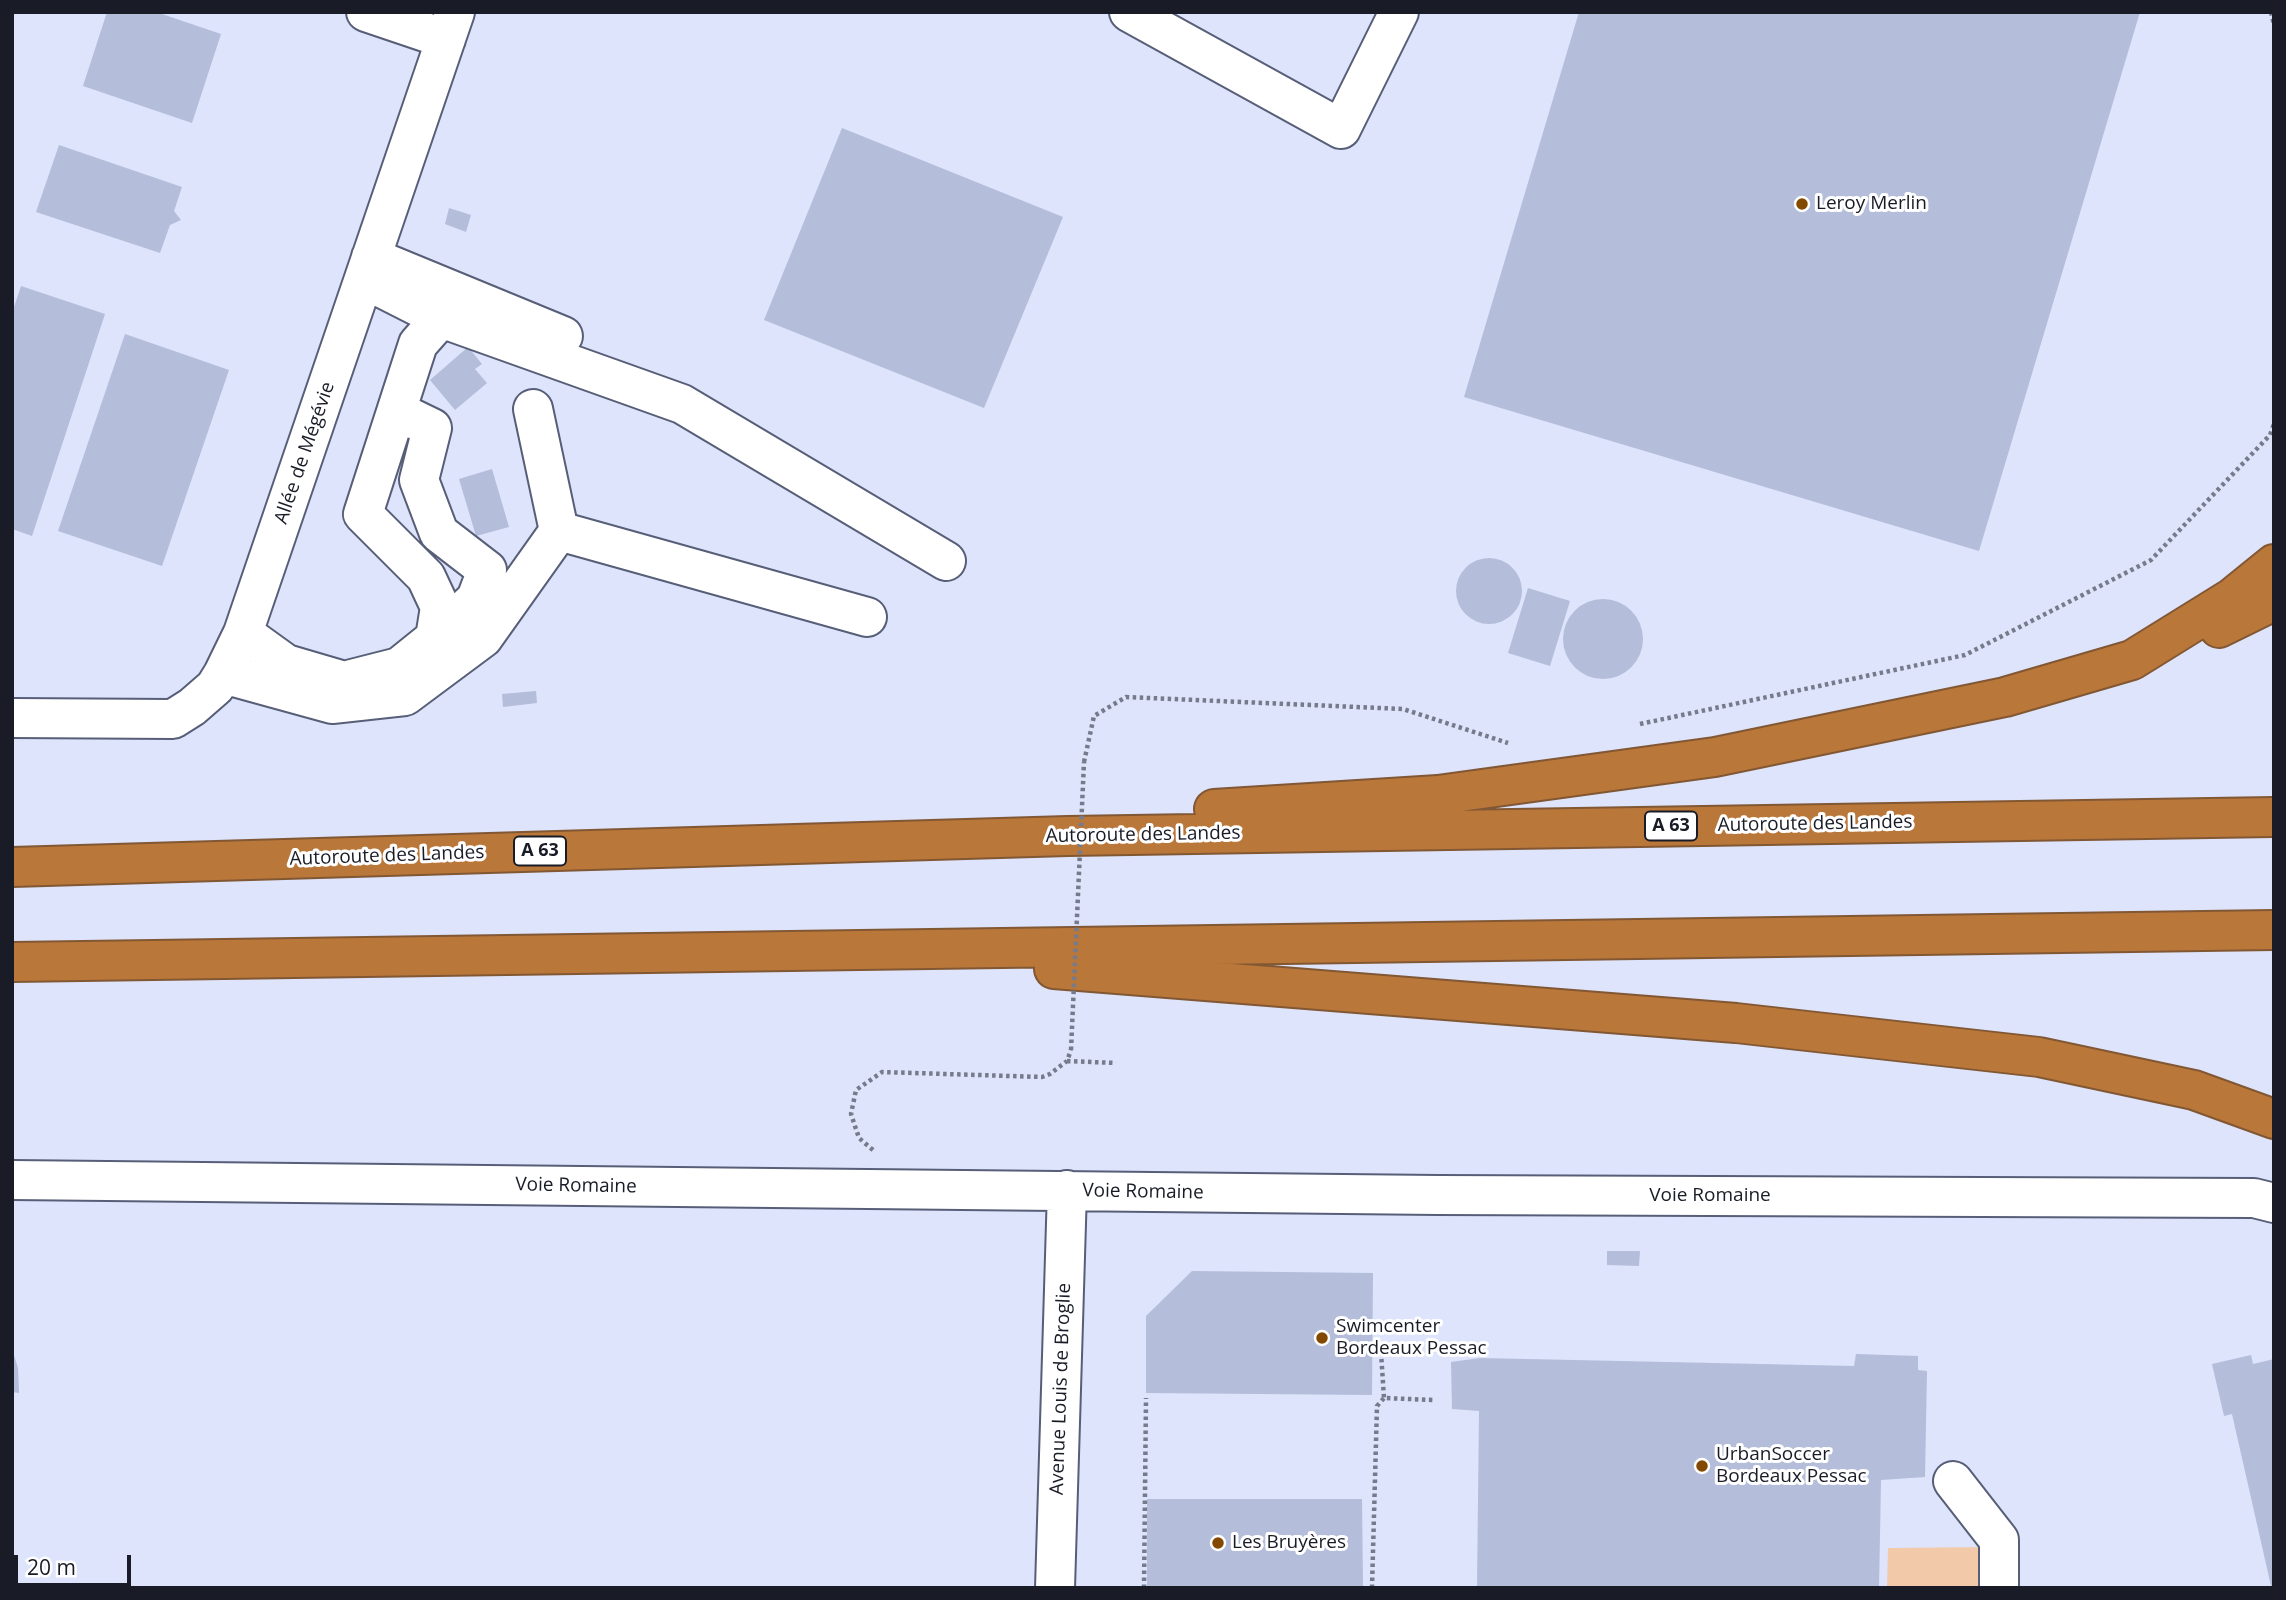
<!DOCTYPE html>
<meta charset="utf-8">
<style>
body{margin:0}
#map{position:relative;width:2286px;height:1600px;overflow:hidden;background:#dde4fb;font-family:"Open Sans",sans-serif}
canvas{display:block}
.frame{position:absolute;inset:0;border:14px solid #191c26;pointer-events:none}
.scale{position:absolute;left:14px;top:1555px;width:117px;height:32px;box-sizing:border-box;border:4px solid #191c26;border-top:0;padding-left:9px;font-size:21px;line-height:24px;white-space:nowrap;color:#191c26;-webkit-text-stroke:5px #fff;paint-order:stroke}
</style>
<div id="map">
<canvas width="2286" height="1600"></canvas>
<div class="frame"></div>
<div class="scale">20 m</div>
</div>
<script>
const ctx = document.querySelector('canvas').getContext('2d');
ctx.lineJoin = 'round';
function fillPath(path, color) { ctx.fillStyle = color; ctx.fill(path, 'evenodd'); }
const shape = rows => new Path2D(rows.map(r => 'M' + r).join(''));
function stroke(path, color, width, dash) { ctx.strokeStyle = color; ctx.lineWidth = width; ctx.lineCap = dash ? 'butt' : 'round'; ctx.setLineDash(dash || []); ctx.stroke(path); }
function drawText(font, color, halo, rows, align = 'center') {
  ctx.font = font + ' "Open Sans",sans-serif'; ctx.lineWidth = 6; ctx.setLineDash([]); ctx.textBaseline = 'middle'; ctx.strokeStyle = halo; ctx.fillStyle = color; for (const [text, x, y, turn = 0] of rows) {
    ctx.save(); ctx.translate(x, y); ctx.rotate((+turn || 0) * Math.PI / 180); ctx.textAlign = isNaN(turn) ? turn : align; if (halo) ctx.strokeText(text, 0, 0); ctx.fillText(text, 0, 0); ctx.restore();
  }
}
fillPath(shape([
 [1989,1547,1988,1588,1887,1588,1888,1548]
]), '#f2c9a9');
fillPath(shape([
 [107,12,156,12,221,34,192,123,83,86],
 [1579,12,2140,12,1979,551,1464,397],
 [842,128,1063,217,984,408,764,320],
 [59,145,182,187,174,211,181,220,170,225,160,253,36,212],
 [449,208,471,215,466,232,445,224],
 [21,286,105,314,32,536,12,529,12,313],
 [125,334,229,370,162,566,58,531],
 [468,347,482,364,475,369,487,383,455,410,430,380],
 [492,469,509,527,476,536,459,479],
 '1456 591a33 33 0 1 1 66 0a33 33 0 1 1-66 0Z',
 [1528,588,1570,601,1550,666,1508,653],
 '1563 639a40 40 0 1 1 80 0a40 40 0 1 1-80 0Z',
 [536,691,537,703,503,707,502,694],
 [1607,1251,1640,1251,1639,1266,1607,1265],
 [1192,1271,1373,1273,1372,1395,1146,1393,1146,1316],
 [12,1349,18,1368,19,1393,12,1392],
 [1856,1354,1918,1356,1918,1370,1927,1371,1925,1477,1881,1480,1879,1588,1477,1588,1479,1411,1452,1409,1451,1362,1480,1358,1854,1366],
 [2251,1355,2253,1364,2274,1359,2274,1585,2271,1586,2232,1414,2224,1416,2212,1364],
 [1147,1499,1362,1499,1363,1586,1147,1587]
]), '#b4bdd9');
const minor = shape([
 [366,12,446,39],
 [1129,12,1341,129,1399,12],
 [371,257,563,336],
 [364,279,441,318],
 [533,409,559,531],
 [397,411,432,428,419,480,439,533,487,570,476,599,435,638],
 [243,633,286,664,344,681,399,667,435,638,440,607,426,577,363,514,418,344,441,318,682,404,946,561],
 [223,674,332,704,405,696,483,638,559,531,867,617],
 [12,718,173,719,192,707,215,687,223,674,243,633,455,12],
 [12,1180,1438,1195,2254,1198,2274,1203],
 [1953,1481,1999,1540,1999,1588],
 [1055,1588,1067,1190]
]);
const highway = shape([
 [2219,628,2274,601],
 [1214,809,1438,795,1715,757,2005,697,2132,660,2232,598,2274,564],
 [12,867,1068,836,2274,817],
 [12,962,2274,930],
 [1054,969,1736,1023,2039,1057,2194,1090,2274,1119]
]);
stroke(minor, '#575e77', 42);
stroke(highway, '#825733', 42);
stroke(shape([
 [2271,12,2274,25],
 [1640,724,1965,655,2151,560,2270,435,2274,424],
 [1084,762,1094,716,1126,697,1403,709,1508,743],
 [1067,1061,1116,1063],
 [873,1150,859,1138,851,1114,856,1090,882,1072,1042,1077,1050,1074,1067,1061,1071,1050],
 [1381,1352,1384,1398,1433,1400],
 [1144,1588,1146,1398],
 [1372,1588,1377,1406,1384,1398]
]), '#767b8b', 4.5, [3.5, 3.5]);
stroke(minor, '#fff', 38);
stroke(highway, '#ba773a', 38);
stroke(shape([
 [1071,1050,1084,762]
]), '#767b8b', 4.5, [3.5, 3.5]);
for (const [x, y, r, color] of [
 [1802,204,7,"#844901"],
 [1322,1338,7,"#844901"],
 [1702,1466,7,"#844901"],
 [1218,1543,7,"#844901"]
]) { const dot = new Path2D(); dot.arc(x, y, r, 0, 2 * Math.PI); ctx.fillStyle = color; ctx.fill(dot); stroke(dot, '#fff', 2.5); }
for (const [x, y, w] of [
 [1671,826,52],
 [540,851,52]
]) { const box = new Path2D(); box.roundRect(x - w / 2, y - 14.5, w, 29, 5); ctx.fillStyle = '#fff'; ctx.fill(box); stroke(box, '#191c26', 2); }
drawText('bold 18px', '#191c26', null, [
 ["A 63",1671,826],
 ["A 63",540,851]
]);
drawText('19px', '#191c26', '#fff', [
 ["Leroy Merlin",1816,204],
 ["Swimcenter",1336,1327],
 ["Bordeaux Pessac",1336,1349],
 ["UrbanSoccer",1716,1455],
 ["Bordeaux Pessac",1716,1477],
 ["Les Bruyères",1232,1543]
], 'left');
drawText('19px', '#191c26', '#fff', [
 ["Allée de Mégévie",305,453,-71],
 ["Autoroute des Landes",1815,824,-1],
 ["Autoroute des Landes",1143,835,-1],
 ["Autoroute des Landes",387,856,-2],
 ["Voie Romaine",576,1186,1],
 ["Voie Romaine",1143,1192,1],
 ["Voie Romaine",1710,1196],
 ["Avenue Louis de Broglie",1061,1389,-88]
]);
</script>
